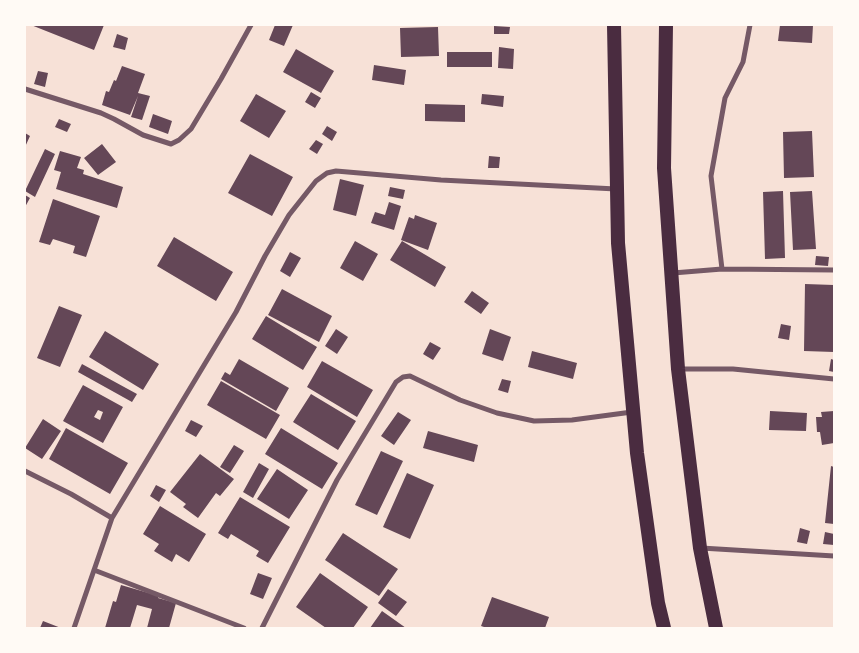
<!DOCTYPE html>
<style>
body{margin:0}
#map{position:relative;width:859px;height:653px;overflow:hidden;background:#f7e1d7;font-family:Commissioner,sans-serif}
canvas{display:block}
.frame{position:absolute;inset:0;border:26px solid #fffaf5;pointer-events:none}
</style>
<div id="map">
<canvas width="859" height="653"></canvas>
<div class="frame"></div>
</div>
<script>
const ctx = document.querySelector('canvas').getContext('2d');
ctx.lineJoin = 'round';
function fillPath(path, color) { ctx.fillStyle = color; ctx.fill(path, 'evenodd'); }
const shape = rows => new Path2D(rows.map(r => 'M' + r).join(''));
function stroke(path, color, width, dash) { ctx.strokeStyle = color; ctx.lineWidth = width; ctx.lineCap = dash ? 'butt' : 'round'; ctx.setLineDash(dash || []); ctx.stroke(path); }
fillPath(shape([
 [31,25,104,25,94,50],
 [275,25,293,25,284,46,269,40],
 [780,25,813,25,812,43,778,41],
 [494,26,510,27,509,34,494,34],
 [438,27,439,56,401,57,400,28],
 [117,34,128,38,125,50,113,47],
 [499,47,514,49,513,69,498,68],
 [296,49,334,71,321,93,283,72],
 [447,52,492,52,492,67,447,67],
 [374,65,406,70,404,85,372,80],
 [122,66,145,74,138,93,150,96,142,120,131,117,138,96,130,115,102,105,106,91,109,92,114,80,116,81],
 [38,71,48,73,45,87,34,84],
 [311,92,321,98,315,108,305,102],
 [256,94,286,111,269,138,240,121],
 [482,94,504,96,503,107,481,104],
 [425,104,465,105,465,122,425,121],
 [153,114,172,121,168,134,149,127],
 [59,119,71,124,67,132,55,127],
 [327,126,337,132,332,141,322,134],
 [812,131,814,177,784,178,783,132],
 [25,133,30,136,25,147],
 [316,140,323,144,317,154,309,149],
 [102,144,116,162,98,175,84,158],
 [45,149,55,154,35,197,25,191],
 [60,151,81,157,77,168,84,170,83,174,123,187,117,208,56,189,61,172,54,170],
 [250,154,293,177,272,216,228,193],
 [489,156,500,157,499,168,488,168],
 [340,179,364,185,356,216,333,210],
 [390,187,405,190,403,199,388,196],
 [783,191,785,258,765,259,763,192],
 [812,191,816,249,793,250,790,192],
 [25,195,30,198,25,207],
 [53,199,100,216,86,257,73,253,75,246,53,239,50,245,39,242],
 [389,202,401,206,394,230,371,223,375,212,385,215],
 [415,215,437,223,428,250,401,240,409,217,414,219],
 [174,237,233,272,216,301,157,266],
 [355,241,378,254,363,281,340,268],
 [402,241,446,267,435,287,390,260],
 [290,252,301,258,290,277,280,271],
 [816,256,829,257,828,266,815,265],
 [805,284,834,285,834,352,804,351],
 [282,289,332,316,319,342,268,315],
 [472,291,489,303,481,314,464,302],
 [59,306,82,315,60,367,37,358],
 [266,316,317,347,303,370,252,339],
 [781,324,791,326,789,340,778,338],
 [336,329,348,337,337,354,325,346],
 [490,329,511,337,503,361,482,354],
 [105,331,159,364,143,390,89,357],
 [430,342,441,348,433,360,423,354],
 [532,351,577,363,573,379,528,367],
 [239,359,289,388,276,411,221,379,225,372,230,375],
 [831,359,834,360,834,372,829,371],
 [322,361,373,390,357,417,307,387],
 [82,364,137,394,132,402,78,372],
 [502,379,511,381,508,393,498,390],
 [221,381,280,415,266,439,207,405],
 [83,385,123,407,103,443,63,421],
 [98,410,103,412,100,420,94,417],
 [311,394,356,421,338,450,293,422],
 [770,411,807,413,806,431,769,430],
 [834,411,834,443,822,445,820,432,817,432,816,417,822,417,821,412],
 [398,412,411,420,394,445,381,436],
 [43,419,61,431,42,459,25,448],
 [191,420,203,426,196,437,185,431],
 [66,428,128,463,110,494,49,459],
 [281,428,338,463,322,489,265,454],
 [428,431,478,445,474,462,423,448],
 [234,445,244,451,230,473,220,467],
 [381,451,403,461,377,515,355,505],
 [200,454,234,479,220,496,216,493,198,518,183,507,186,504,170,492],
 [259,463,269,469,253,498,243,492],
 [831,466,834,467,834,524,825,523],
 [277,469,308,490,289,519,257,499],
 [407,473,434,485,410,539,383,527],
 [156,485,166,490,159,502,150,496],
 [240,497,290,527,268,563,256,556,259,551,231,534,228,539,218,533],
 [160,506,206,534,189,562,176,554,172,562,154,551,159,544,143,534],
 [800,528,810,531,807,544,797,542],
 [825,532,834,534,834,545,823,544],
 [343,533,398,569,379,596,325,560],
 [258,573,272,578,263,599,250,594],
 [320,573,368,607,353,628,326,628,296,607],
 [121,585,159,596,158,598,176,603,169,628,147,628,152,609,137,605,130,628,105,628,113,601,116,602],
 [388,589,407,602,396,616,378,603],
 [492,597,549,617,545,628,487,628,481,626],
 [382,611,406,628,370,628],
 [43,621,61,628,40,628]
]), '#644757');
stroke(shape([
 [25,89,101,113,114,119,143,135,171,144,179,140,191,129,221,79,251,25],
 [722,269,711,176,725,98,743,62,750,25],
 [673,273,722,269,834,270],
 [680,369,733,369,834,379],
 [25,471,71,494,112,518],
 [701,548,834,556],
 [94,570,244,628],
 [74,628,112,518,236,312,265,256,289,215,316,181,327,173,336,171,441,180,616,189],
 [262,628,337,480,396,382,403,377,410,376,460,400,497,413,534,421,572,420,632,412]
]), '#755966', 5);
stroke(shape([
 [614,25,618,243,637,453,658,603,664,628],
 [666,25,664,168,678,369,700,548,716,628]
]), '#4a2c40', 14);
</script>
